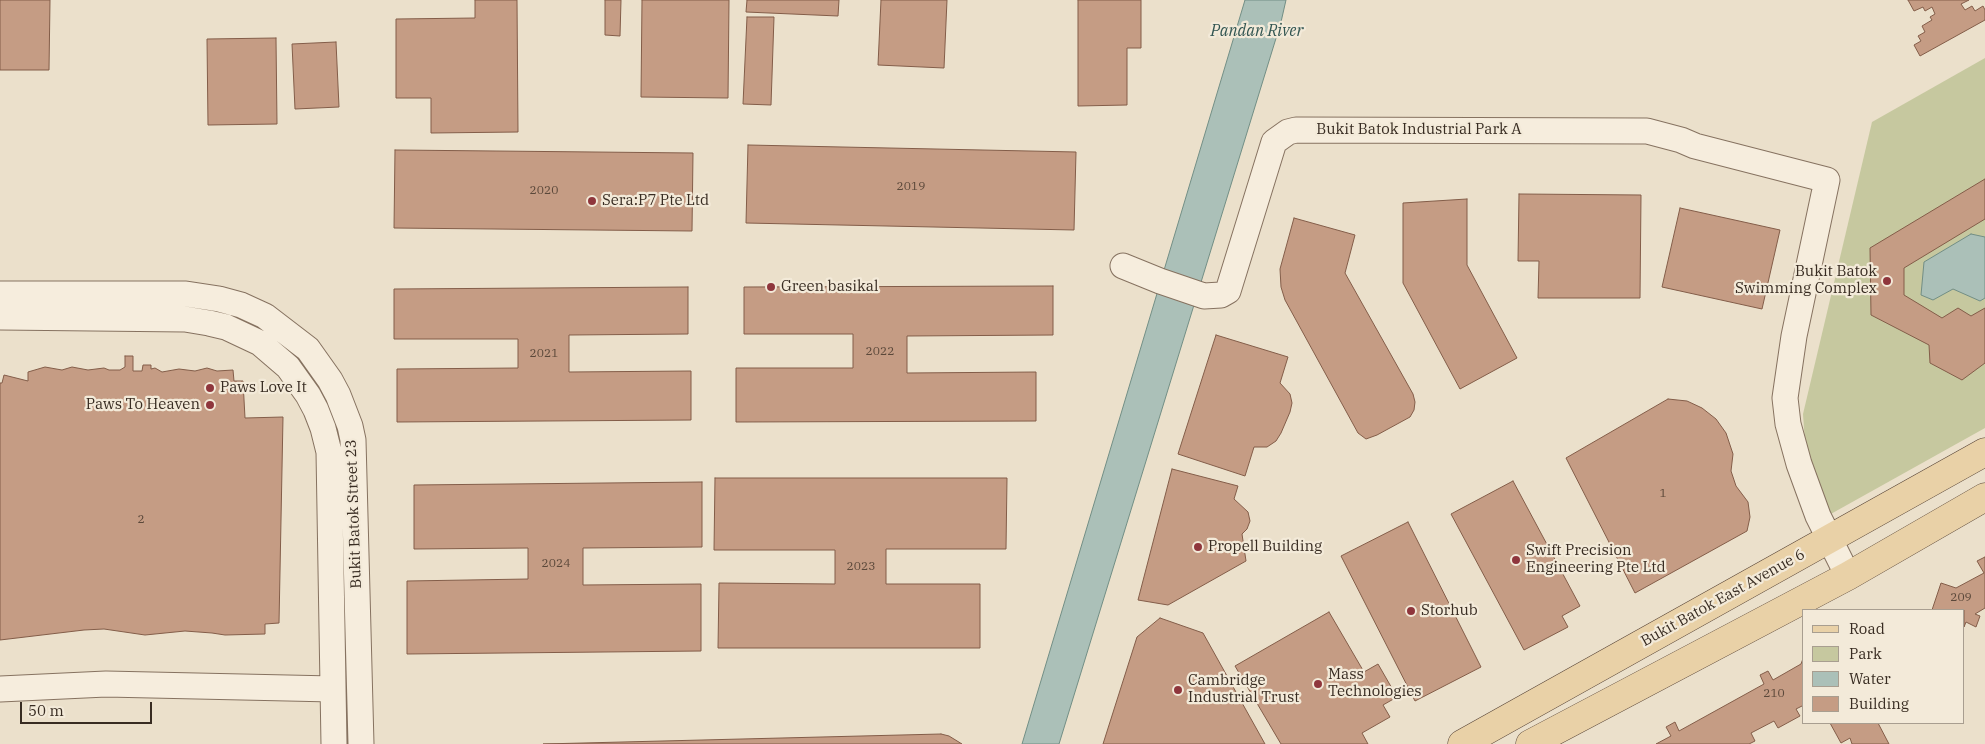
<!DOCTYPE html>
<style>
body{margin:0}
#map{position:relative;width:1985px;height:744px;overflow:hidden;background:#ebe0cb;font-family:"IBM Plex Serif",serif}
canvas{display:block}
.legend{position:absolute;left:1802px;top:609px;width:162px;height:115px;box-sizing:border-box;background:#f3ead9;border:1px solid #a89e90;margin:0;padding:6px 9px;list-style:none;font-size:15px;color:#382c22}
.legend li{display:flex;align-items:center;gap:10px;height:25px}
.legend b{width:25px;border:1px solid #a89e90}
.scale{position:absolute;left:20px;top:702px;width:132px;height:22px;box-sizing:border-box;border:2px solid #382c22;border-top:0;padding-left:6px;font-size:15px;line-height:18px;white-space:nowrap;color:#382c22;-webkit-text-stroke:4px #f3ead9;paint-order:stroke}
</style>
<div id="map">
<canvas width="1985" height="744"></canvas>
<ul class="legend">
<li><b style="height:6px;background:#e9d1a7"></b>Road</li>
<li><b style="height:14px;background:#c6c89f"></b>Park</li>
<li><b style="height:14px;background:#abc0b8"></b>Water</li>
<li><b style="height:14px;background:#c59c84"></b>Building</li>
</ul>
<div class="scale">50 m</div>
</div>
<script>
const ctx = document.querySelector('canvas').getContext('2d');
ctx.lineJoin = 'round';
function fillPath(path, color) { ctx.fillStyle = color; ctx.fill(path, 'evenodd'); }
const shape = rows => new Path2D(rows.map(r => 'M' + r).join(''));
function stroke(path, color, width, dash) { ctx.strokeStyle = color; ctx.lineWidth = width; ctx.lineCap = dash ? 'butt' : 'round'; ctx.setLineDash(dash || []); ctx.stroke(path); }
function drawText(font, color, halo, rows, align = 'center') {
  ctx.font = font + ' "IBM Plex Serif",serif'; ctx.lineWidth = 4.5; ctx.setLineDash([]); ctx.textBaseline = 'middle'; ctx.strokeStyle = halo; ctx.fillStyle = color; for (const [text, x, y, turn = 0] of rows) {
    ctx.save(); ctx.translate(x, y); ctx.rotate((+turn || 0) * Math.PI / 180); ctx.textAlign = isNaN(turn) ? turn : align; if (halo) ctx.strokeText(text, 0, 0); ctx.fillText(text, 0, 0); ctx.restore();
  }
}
fillPath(shape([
 [1985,58,1985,428,1829,515,1806,458,1803,414,1872,122]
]), '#c6c89f');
const water = shape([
 [1245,0,1286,0,1281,22,1059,744,1022,744,1245,0],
 [1971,234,1985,237,1985,298,1980,301,1953,289,1933,300,1921,295,1924,262,1971,234]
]);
fillPath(water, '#abc0b8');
stroke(water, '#728e85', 1);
const building = shape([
 [0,0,50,0,49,70,0,70,0,0],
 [475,0,517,0,518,132,431,133,431,98,396,98,396,19,475,18,475,0],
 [605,0,621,0,620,36,605,35,605,0],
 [642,0,729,0,728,98,641,97,642,0],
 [747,0,839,0,838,16,746,12,747,0],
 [881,0,947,0,944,68,878,65,881,0],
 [1078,0,1141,0,1141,48,1127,48,1127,105,1078,106,1078,0],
 [1908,0,1969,0,1961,4,1965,10,1972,6,1975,11,1983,6,1985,10,1985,20,1920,56,1914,45,1921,41,1918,36,1925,32,1922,26,1932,20,1930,17,1935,14,1932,7,1925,11,1923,7,1914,11,1908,0],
 [747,17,774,17,771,105,743,104,747,17],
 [276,38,277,124,208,125,207,39,276,38],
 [336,42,339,107,295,109,292,44,336,42],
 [748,145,1076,152,1074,230,746,223,748,145],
 [395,150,693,153,692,231,394,228,395,150],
 [1985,179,1985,219,1904,268,1904,295,1942,318,1958,308,1971,316,1985,308,1985,363,1962,380,1930,363,1929,345,1871,315,1870,248,1985,179],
 [1519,194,1641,195,1640,298,1538,298,1539,261,1518,261,1519,194],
 [1467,199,1467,265,1517,358,1460,389,1403,283,1403,203,1467,199],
 [1680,208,1780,230,1762,309,1662,287,1680,208],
 [1294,218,1355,235,1345,273,1413,394,1415,402,1414,410,1410,417,1377,435,1366,439,1358,433,1285,300,1281,287,1280,269,1294,218],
 [1053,286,1053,335,907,336,907,373,1036,372,1036,421,736,422,736,368,853,368,853,334,744,334,744,287,1053,286],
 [688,287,688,334,569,335,569,372,691,371,691,420,397,422,397,369,518,368,518,339,394,339,394,289,688,287],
 [1216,335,1288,357,1280,383,1290,394,1292,403,1290,412,1281,433,1276,441,1267,447,1254,447,1245,476,1178,454,1216,335],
 [125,356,133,356,133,371,142,371,143,365,151,365,151,369,155,368,162,372,179,369,195,371,207,368,217,371,233,370,234,381,243,381,245,418,283,417,279,623,265,624,265,634,225,635,212,633,185,631,145,635,104,629,84,630,0,640,0,383,2,383,4,375,28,381,28,372,45,367,62,370,72,367,88,370,104,368,109,370,120,370,125,367,125,356],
 [1668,399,1687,401,1702,408,1716,419,1726,433,1733,454,1731,471,1736,486,1748,502,1750,517,1747,531,1635,593,1566,458,1668,399],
 [1172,469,1238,486,1234,499,1248,512,1250,521,1247,529,1242,534,1246,561,1168,605,1138,600,1172,469],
 [715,478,1007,478,1006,549,886,549,886,584,980,584,980,648,718,648,719,583,835,584,835,550,714,550,715,478],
 [1513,481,1580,606,1562,616,1568,627,1524,650,1451,514,1513,481],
 [702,482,702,547,583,548,583,585,701,584,701,651,407,654,407,581,528,579,528,548,414,549,414,485,702,482],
 [1408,522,1481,667,1415,701,1341,556,1408,522],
 [1985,557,1985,608,1975,614,1980,616,1976,627,1966,622,1964,627,1964,610,1932,610,1941,583,1956,588,1984,573,1977,561,1985,557],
 [1329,612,1364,672,1378,664,1397,697,1383,705,1390,717,1362,733,1368,744,1281,744,1235,666,1329,612],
 [1160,618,1203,633,1265,744,1103,744,1137,637,1160,618],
 [1804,656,1804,705,1796,709,1800,716,1778,728,1774,721,1751,733,1755,741,1749,744,1656,744,1671,736,1666,727,1675,722,1679,731,1764,684,1760,675,1768,671,1773,680,1801,664,1804,656],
 [1830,723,1878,723,1889,744,1852,744,1850,738,1841,743,1830,723],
 [941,734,949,736,962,744,543,744,941,734]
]);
fillPath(building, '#c59c84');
stroke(building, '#835d49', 1);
const minor = shape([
 [1123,266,1160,281,1204,296,1221,295,1228,291,1274,142,1288,132,1296,130,1647,131,1681,140,1695,146,1827,180,1794,336,1785,398,1788,424,1799,464,1818,516,1848,576],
 [0,294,186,294,219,299,241,305,265,316,308,349,330,380,338,395,350,426,353,440,361,744],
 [0,317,185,319,209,323,226,327,260,343,288,367,308,395,316,410,323,428,329,452,334,744],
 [0,689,106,684,333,689]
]);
const major = shape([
 [1462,744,1985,452],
 [1530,744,1848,576,1985,497]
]);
stroke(minor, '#867260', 27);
stroke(major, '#554134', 29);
stroke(minor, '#f6eddd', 25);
stroke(major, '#e9d1a7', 28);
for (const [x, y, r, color] of [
 [592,201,5,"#8f363c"],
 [1887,281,5,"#8f363c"],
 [771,287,5,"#8f363c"],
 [210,388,5,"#8f363c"],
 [210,405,5,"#8f363c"],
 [1198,547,5,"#8f363c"],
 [1516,560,5,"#8f363c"],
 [1411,611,5,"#8f363c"],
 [1318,684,5,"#8f363c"],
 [1178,690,5,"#8f363c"]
]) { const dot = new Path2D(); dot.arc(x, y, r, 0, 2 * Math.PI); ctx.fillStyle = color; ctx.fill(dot); stroke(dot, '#f3ead9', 2); }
drawText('12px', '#5b483a', null, [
 ["2019",911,187],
 ["2020",544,191],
 ["2022",880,352],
 ["2021",544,354],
 ["1",1663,494],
 ["2",141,520],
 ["2024",556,564],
 ["2023",861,567],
 ["209",1961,598],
 ["210",1774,694]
]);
drawText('15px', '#382c22', '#f3ead9', [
 ["Bukit Batok Industrial Park A",1419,130],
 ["Bukit Batok Street 23",354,514,-92],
 ["Bukit Batok East Avenue 6",1723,598,-29]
]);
drawText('15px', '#382c22', '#f3ead9', [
 ["Sera:P7 Pte Ltd",602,201],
 ["Bukit Batok",1877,272,"right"],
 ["Swimming Complex",1877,289,"right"],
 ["Green basikal",781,287],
 ["Paws Love It",220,388],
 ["Paws To Heaven",200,405,"right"],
 ["Propell Building",1208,547],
 ["Swift Precision",1526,551],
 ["Engineering Pte Ltd",1526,568],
 ["Storhub",1421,611],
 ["Mass",1328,675],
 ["Technologies",1328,692],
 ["Cambridge",1188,681],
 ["Industrial Trust",1188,698]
], 'left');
drawText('italic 16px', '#335652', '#f3ead9', [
 ["Pandan River",1257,31]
]);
</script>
